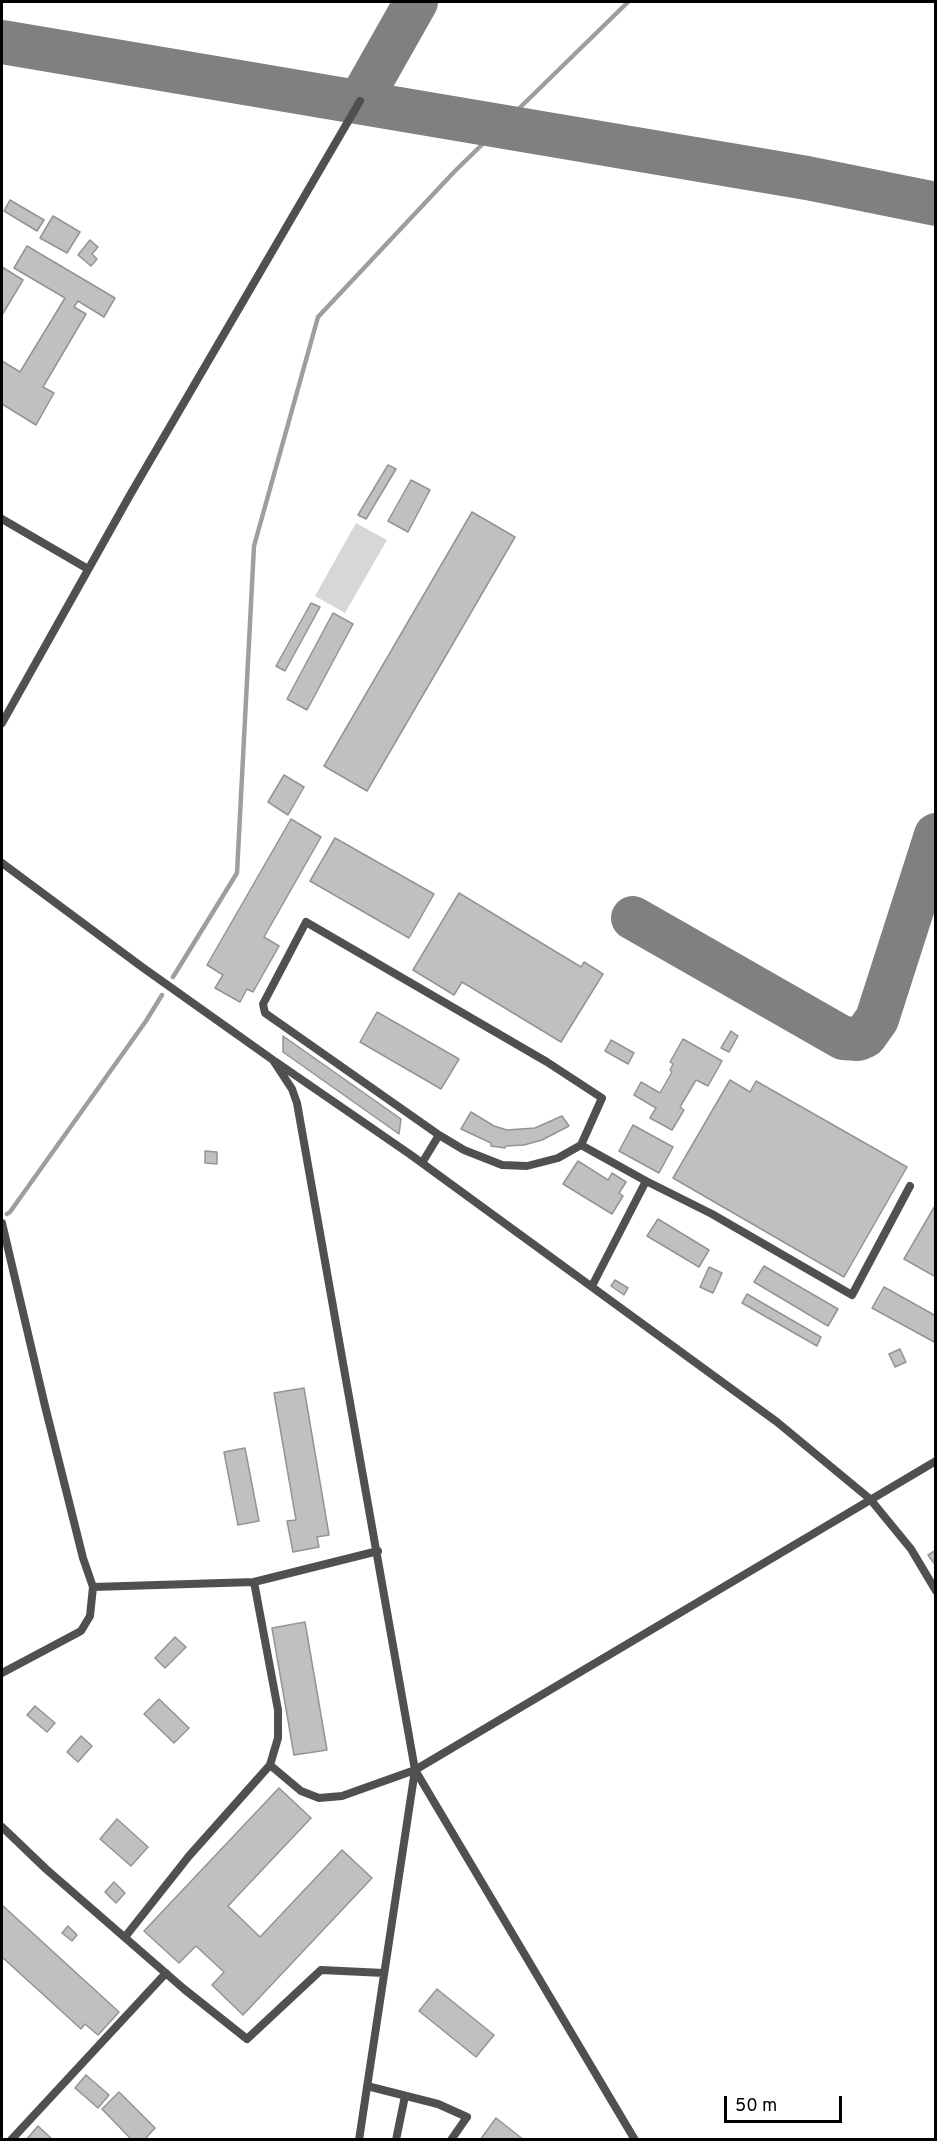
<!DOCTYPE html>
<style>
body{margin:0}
#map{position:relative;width:937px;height:2141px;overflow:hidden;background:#fff;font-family:Overpass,sans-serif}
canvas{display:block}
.frame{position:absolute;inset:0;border:3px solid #000;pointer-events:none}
.scale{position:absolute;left:724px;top:2096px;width:118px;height:27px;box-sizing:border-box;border:3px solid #000;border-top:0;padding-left:8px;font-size:18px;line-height:21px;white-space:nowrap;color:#000;-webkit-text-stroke:4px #fff;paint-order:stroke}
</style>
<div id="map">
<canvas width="937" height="2141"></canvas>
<div class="frame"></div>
<div class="scale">50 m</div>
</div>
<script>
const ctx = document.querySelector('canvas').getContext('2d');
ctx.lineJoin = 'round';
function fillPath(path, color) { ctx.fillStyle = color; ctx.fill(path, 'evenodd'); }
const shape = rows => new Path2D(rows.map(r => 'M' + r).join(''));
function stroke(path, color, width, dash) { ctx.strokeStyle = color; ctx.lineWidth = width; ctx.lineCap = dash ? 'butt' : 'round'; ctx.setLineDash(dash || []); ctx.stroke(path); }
fillPath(shape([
 [356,523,387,540,345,613,315,596]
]), '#d7d7d7');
stroke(shape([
 [173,977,237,873,254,546,318,317,454,172,628,2],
 [7,1214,10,1212,146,1021,162,995]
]), '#9e9e9e', 4.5);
stroke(shape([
 [2,42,807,178,936,204],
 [360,101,416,2],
 [633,918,843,1038,858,1039,865,1036,877,1019,936,835]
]), '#808080', 44);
const building = shape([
 [10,200,44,220,37,231,4,211,10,200],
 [53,216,80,232,67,253,40,238,53,216],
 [90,240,98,247,92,254,97,259,91,266,78,255,90,240],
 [27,246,115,298,104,317,78,301,74,307,86,314,43,387,54,393,36,425,2,404,2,361,20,372,65,298,14,268,27,246],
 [2,267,23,280,2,315,2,267],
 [388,465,396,469,366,519,358,515,388,465],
 [411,480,430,490,408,532,388,521,411,480],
 [472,512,515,537,367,791,324,766,472,512],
 [311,603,320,607,285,671,276,666,311,603],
 [333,613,353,624,307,710,287,699,333,613],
 [284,775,304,787,288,815,268,802,284,775],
 [291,819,321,837,264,937,279,946,253,992,247,989,240,1002,215,988,223,975,207,965,291,819],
 [335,838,434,894,409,938,310,881,335,838],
 [459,893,581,967,584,962,603,974,561,1042,462,982,454,995,413,970,459,893],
 [377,1012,459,1059,441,1089,360,1042,377,1012],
 [731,1031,738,1036,729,1052,721,1048,731,1031],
 [283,1036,401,1119,399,1134,283,1052,283,1036],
 [683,1039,722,1061,708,1086,696,1080,680,1107,684,1110,672,1130,650,1118,656,1108,634,1095,641,1082,660,1093,672,1072,670,1070,673,1064,670,1062,683,1039],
 [611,1040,634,1053,628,1064,605,1051,611,1040],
 [730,1080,750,1092,756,1081,907,1167,844,1277,673,1178,730,1080],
 [471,1112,494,1126,507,1130,535,1128,562,1116,569,1126,542,1140,524,1145,506,1146,505,1148,491,1146,491,1143,461,1129,471,1112],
 [633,1125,673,1147,659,1173,619,1151,633,1125],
 [205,1151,217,1152,217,1164,205,1163,205,1151],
 [578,1161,608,1180,612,1173,626,1182,619,1193,623,1196,612,1214,563,1184,578,1161],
 [936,1204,936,1277,904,1259,936,1204],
 [658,1219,709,1250,699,1267,647,1236,658,1219],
 [764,1266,838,1309,828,1326,754,1282,764,1266],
 [709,1267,722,1273,713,1293,700,1287,709,1267],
 [615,1280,628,1288,624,1295,611,1286,615,1280],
 [884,1287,936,1316,936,1343,872,1308,884,1287],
 [747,1294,821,1337,817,1346,742,1303,747,1294],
 [900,1349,906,1362,895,1367,889,1354,900,1349],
 [304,1388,329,1535,317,1537,319,1547,293,1552,287,1521,296,1520,274,1393,304,1388],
 [245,1448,259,1521,238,1525,224,1452,245,1448],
 [936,1550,936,1566,928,1555,936,1550],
 [305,1622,327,1750,294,1755,272,1628,305,1622],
 [175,1637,186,1647,165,1668,155,1658,175,1637],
 [159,1699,189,1728,174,1743,144,1714,159,1699],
 [35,1706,55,1723,47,1732,27,1715,35,1706],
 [81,1736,92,1746,78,1762,67,1752,81,1736],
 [279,1788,311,1818,228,1906,260,1937,342,1850,372,1878,243,2015,212,1985,224,1972,196,1946,179,1963,144,1931,279,1788],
 [117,1819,148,1847,131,1866,100,1839,117,1819],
 [114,1882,125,1893,116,1903,105,1892,114,1882],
 [2,1905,119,2012,98,2035,85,2024,81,2029,2,1957,2,1905],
 [68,1926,77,1935,72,1941,62,1933,68,1926],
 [437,1989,494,2035,476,2057,419,2011,437,1989],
 [86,2075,109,2095,98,2108,75,2088,86,2075],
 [119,2092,155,2128,144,2140,132,2140,102,2109,119,2092],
 [496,2118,524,2140,480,2140,496,2118],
 [38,2126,53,2140,26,2140,38,2126]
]);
fillPath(building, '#c0c0c0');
stroke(building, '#949494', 1.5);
stroke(shape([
 [2,519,88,569],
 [2,723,130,495,360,101],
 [2,863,142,967,273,1060,292,1089,297,1103,415,1770,635,2140],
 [276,1062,411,1155,777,1422,870,1499,911,1549,936,1591],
 [581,1145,602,1098,547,1062,306,922,263,1004,265,1013,439,1135,464,1150,502,1165,527,1166,558,1158,581,1145,646,1181],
 [422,1163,439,1135],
 [2,1223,45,1406,83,1558,93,1587,254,1582,378,1551],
 [592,1286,646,1181,712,1214,852,1295,910,1186],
 [2,1673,81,1631,90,1616,93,1587],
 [270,1765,301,1791,319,1798,342,1796,415,1770],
 [2,1827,46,1869,184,1989,247,2039,321,1970,384,1973],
 [125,1937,189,1856,270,1765,278,1738,278,1710,254,1582],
 [367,2086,438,2104,467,2117,451,2140],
 [11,2140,166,1973],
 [359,2140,415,1770,936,1461],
 [396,2140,405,2096]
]), '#505050', 8);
</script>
